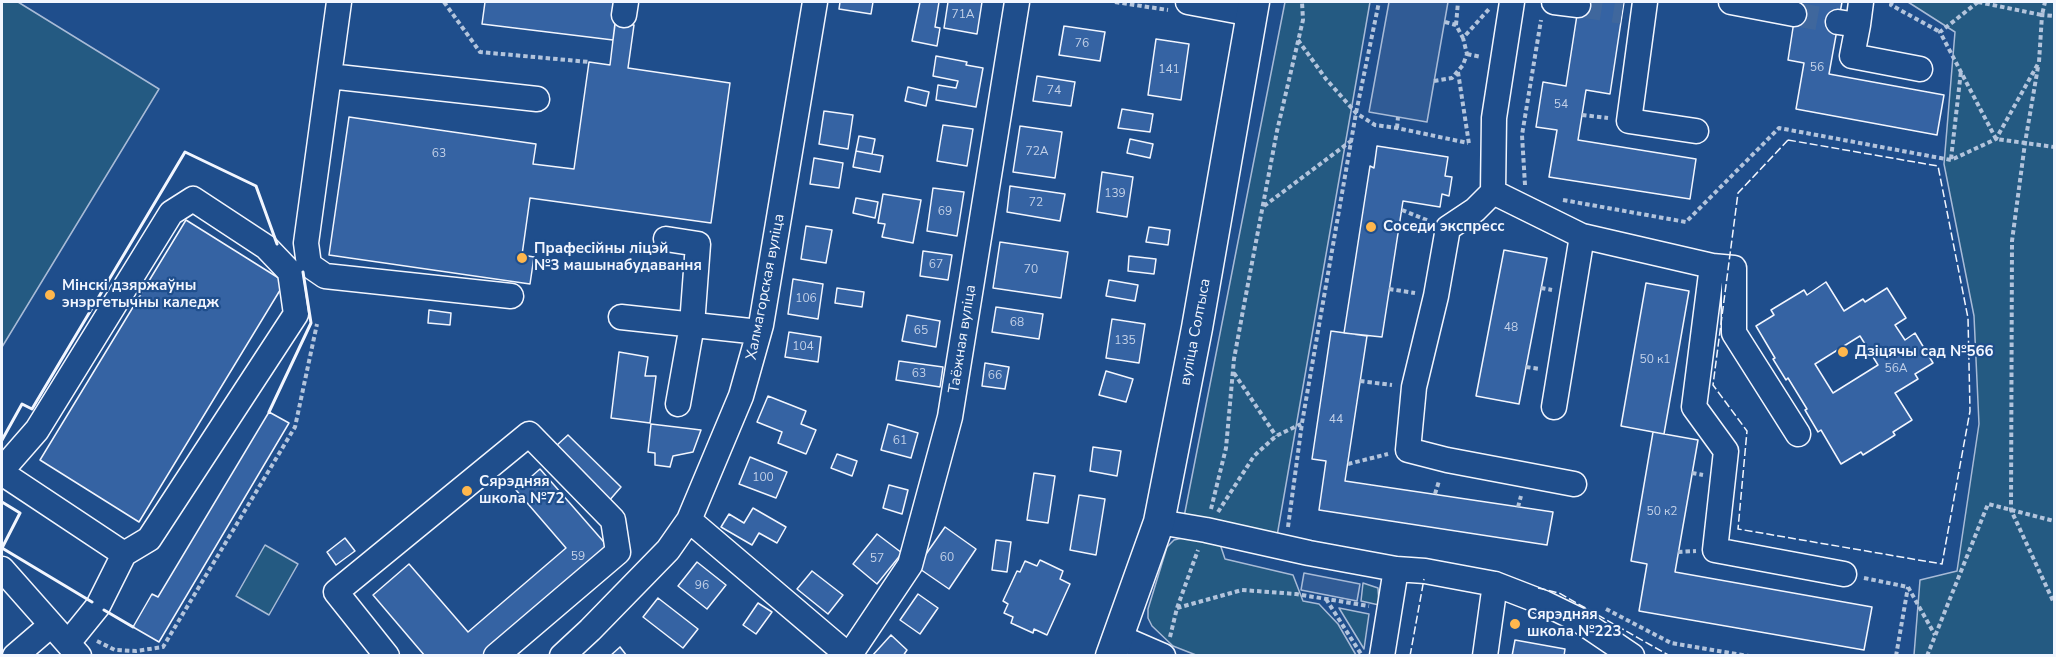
<!DOCTYPE html>
<meta charset="utf-8">
<style>
body{margin:0}
#map{position:relative;width:2056px;height:657px;overflow:hidden;background:#1f4e8c;font-family:"Nunito Sans",sans-serif}
canvas{display:block}
.frame{position:absolute;inset:0;border:3px solid #f2f6ff;pointer-events:none}
</style>
<div id="map">
<canvas width="2056" height="657"></canvas>
<div class="frame"></div>
</div>
<script>
const ctx = document.querySelector('canvas').getContext('2d');
ctx.lineJoin = 'round';
function fillPath(path, color) { ctx.fillStyle = color; ctx.fill(path, 'evenodd'); }
const shape = rows => new Path2D(rows.map(r => 'M' + r).join(''));
function stroke(path, color, width, dash) { ctx.strokeStyle = color; ctx.lineWidth = width; ctx.lineCap = dash ? 'butt' : 'round'; ctx.setLineDash(dash || []); ctx.stroke(path); }
function drawText(font, color, halo, rows, align = 'center') {
  ctx.font = font + ' "Nunito Sans",sans-serif'; ctx.lineWidth = 4.5; ctx.setLineDash([]); ctx.textBaseline = 'middle'; ctx.strokeStyle = halo; ctx.fillStyle = color; for (const [text, x, y, turn = 0] of rows) {
    ctx.save(); ctx.translate(x, y); ctx.rotate((+turn || 0) * Math.PI / 180); ctx.textAlign = isNaN(turn) ? turn : align; if (halo) ctx.strokeText(text, 0, 0); ctx.fillText(text, 0, 0); ctx.restore();
  }
}
const green = shape([
 [2,2,18,2,159,89,2,347,2,2],
 [1285,2,1370,2,1277,536,1184,517,1285,2],
 [1908,2,2054,2,2054,655,1914,655,1920,580,1957,571,1979,424,1974,316,1944,164,1955,32,1908,2],
 [1182,538,1220,544,1225,559,1293,575,1303,601,1319,604,1338,624,1356,655,1196,655,1173,646,1152,626,1148,618,1148,609,1167,547,1174,540,1182,538],
 [265,545,298,564,269,615,236,596,265,545],
 [1363,583,1378,588,1379,605,1361,601,1363,583],
 [1339,608,1369,614,1364,649,1339,608]
]);
fillPath(green, '#245a82');
stroke(green, '#a8bbd7', 1.5);
const parking = shape([
 [1389,2,1448,2,1427,122,1369,112,1389,2],
 [1304,573,1360,584,1357,601,1301,590,1304,573]
]);
fillPath(parking, '#305b95');
stroke(parking, '#a8bbd7', 1.5);
const building = shape([
 [485,2,618,2,613,40,482,24,485,2],
 [840,2,873,2,871,14,839,9,840,2],
 [920,2,939,2,935,27,940,28,937,46,912,41,920,2],
 [948,2,982,2,977,34,944,28,948,2],
 [1579,2,1624,2,1610,94,1586,90,1578,140,1696,159,1690,199,1549,177,1557,130,1536,127,1543,82,1566,86,1579,2],
 [1797,2,1842,2,1829,74,1944,95,1937,135,1796,109,1804,63,1788,60,1797,2],
 [615,23,634,25,628,68,730,83,711,223,530,198,522,255,534,257,530,284,329,255,349,117,536,144,533,164,574,169,589,62,610,65,615,23],
 [1064,26,1105,32,1100,61,1059,55,1064,26],
 [1156,39,1189,44,1181,100,1148,95,1156,39],
 [936,56,967,62,966,65,983,68,976,107,936,100,938,85,956,88,958,81,933,76,936,56],
 [1037,76,1075,82,1071,106,1033,101,1037,76],
 [908,87,929,92,926,106,905,101,908,87],
 [1122,109,1153,114,1150,132,1118,128,1122,109],
 [824,111,853,115,848,149,819,144,824,111],
 [943,125,973,129,967,166,937,161,943,125],
 [1020,126,1062,132,1055,178,1013,172,1020,126],
 [859,136,875,139,872,154,856,151,859,136],
 [1130,139,1153,144,1150,158,1127,153,1130,139],
 [1377,146,1448,157,1445,176,1452,177,1449,196,1442,194,1440,207,1403,201,1382,337,1344,333,1370,166,1374,168,1377,146],
 [856,151,883,156,880,172,853,167,856,151],
 [814,158,843,163,839,188,810,184,814,158],
 [1102,172,1133,177,1127,217,1097,212,1102,172],
 [1010,186,1065,194,1060,221,1007,212,1010,186],
 [933,188,964,192,957,236,927,231,933,188],
 [883,194,921,200,913,243,882,237,885,224,878,223,883,194],
 [856,198,878,202,875,218,853,213,856,198],
 [186,220,285,282,139,522,40,460,186,220],
 [806,226,832,230,826,263,801,259,806,226],
 [1149,227,1170,230,1168,245,1146,242,1149,227],
 [1000,242,1068,252,1061,298,993,288,1000,242],
 [1504,250,1547,258,1519,404,1476,396,1504,250],
 [923,251,952,255,948,280,920,276,923,251],
 [1129,256,1156,259,1154,274,1128,271,1129,256],
 [793,279,823,284,818,319,788,314,793,279],
 [1109,280,1138,285,1135,301,1106,296,1109,280],
 [1826,282,1844,311,1863,299,1865,302,1887,288,1906,318,1895,325,1905,340,1915,333,1933,363,1915,374,1918,379,1895,393,1912,420,1893,432,1895,435,1863,455,1861,452,1841,464,1821,430,1818,432,1805,410,1807,409,1788,378,1786,380,1773,359,1775,358,1756,326,1774,315,1771,310,1804,290,1807,295,1826,282],
 [1860,336,1878,365,1833,393,1815,364,1860,336],
 [1646,283,1689,291,1664,434,1621,426,1646,283],
 [837,288,864,292,862,307,835,303,837,288],
 [996,307,1043,314,1039,339,992,332,996,307],
 [429,310,451,313,450,325,428,323,429,310],
 [907,315,940,321,936,347,902,341,907,315],
 [1112,319,1145,324,1139,363,1106,358,1112,319],
 [1331,331,1367,336,1345,481,1553,512,1547,545,1319,510,1326,461,1312,459,1331,331],
 [789,332,821,337,818,362,785,357,789,332],
 [619,352,648,357,645,376,656,376,650,423,611,418,619,352],
 [899,361,943,367,940,387,896,380,899,361],
 [985,363,1009,367,1005,389,982,386,985,363],
 [1106,371,1133,379,1126,402,1099,395,1106,371],
 [768,396,806,411,801,424,816,430,806,454,778,443,782,432,757,422,768,396],
 [269,412,289,423,159,642,133,627,152,594,158,597,269,412],
 [651,424,701,430,693,452,673,456,670,467,655,465,655,453,648,452,651,424],
 [888,424,918,433,911,458,881,450,888,424],
 [1653,432,1698,440,1675,572,1872,607,1864,650,1639,611,1647,564,1631,561,1653,432],
 [568,435,621,487,608,502,556,446,568,435],
 [1093,447,1121,451,1117,476,1090,471,1093,447],
 [837,454,857,461,852,476,831,468,837,454],
 [750,457,787,472,776,498,739,484,750,457],
 [540,469,610,549,486,656,425,656,373,595,409,564,468,632,566,548,516,490,540,469],
 [1034,473,1055,476,1048,523,1027,520,1034,473],
 [889,485,908,490,902,514,883,508,889,485],
 [1079,495,1105,499,1096,555,1070,550,1079,495],
 [753,508,786,527,777,543,759,533,752,545,721,527,729,514,744,523,753,508],
 [945,527,976,549,949,589,917,567,945,527],
 [877,534,902,553,877,584,853,564,877,534],
 [345,538,355,551,336,565,327,552,345,538],
 [996,540,1011,542,1007,572,992,570,996,540],
 [1040,560,1063,571,1060,579,1070,584,1047,635,1034,629,1033,633,1011,623,1013,617,1004,613,1008,604,1003,601,1017,571,1020,572,1025,561,1037,566,1040,560],
 [697,562,726,585,707,609,678,586,697,562],
 [812,571,843,595,828,614,797,589,812,571],
 [918,594,938,608,920,634,900,620,918,594],
 [658,598,698,629,683,648,643,617,658,598],
 [758,603,772,612,756,634,743,625,758,603],
 [891,635,907,650,903,656,872,656,891,635],
 [1515,640,1565,649,1564,656,1512,656,1515,640],
 [620,647,627,656,610,656,620,647]
]);
fillPath(building, '#3563a3');
stroke(building, '#f2f6ff', 1.5);
stroke(shape([
 [1578,5,1622,12],
 [1794,14,1838,22]
]), '#3f679d', 24, [24, 12]);
const minor = shape([
 [339,2,306,243,309,265,325,276,511,296],
 [1188,2,1252,14],
 [1512,2,1494,118,1493,192,1475,210,1448,228,1436,296,1414,387,1408,450,1447,460,1574,484],
 [1554,2,1578,5],
 [1645,2,1629,121,1696,131],
 [1731,2,1794,14],
 [624,15,626,2],
 [1838,22,1858,25,1852,56,1920,69],
 [1858,25,1861,2],
 [329,76,537,99],
 [1493,192,1582,236,1712,266,1694,407,1726,451,1715,550,1844,574],
 [666,239,698,244,692,325,678,404],
 [1712,266,1734,268,1734,333,1798,434],
 [621,317,759,332],
 [1554,407,1582,236],
 [2,470,37,430,171,213,193,199,266,247,290,272,296,314,149,539,124,554,2,473],
 [689,520,849,656],
 [1159,522,1206,530,1309,553,1396,569,1425,571,1495,584,1544,603,1579,620,1632,656],
 [2,569,79,656],
 [1119,637,1163,656],
 [68,643,98,606,124,554],
 [15,656,51,625],
 [387,656,336,592,529,434,613,520,618,552,496,656],
 [562,656,590,630,668,550,689,520,741,396,761,325,815,2],
 [849,656,910,565,950,417,1017,2],
 [1382,656,1396,569],
 [1485,656,1495,584]
]);
const major = shape([
 [1111,656,1159,522,1197,328,1254,2]
]);
stroke(minor, '#f2f6ff', 27);
stroke(major, '#f2f6ff', 33);
stroke(shape([
 [444,2,480,52,589,62],
 [1115,2,1168,10],
 [1892,2,1891,5,1940,32],
 [1978,2,1940,32,1996,139,2054,147],
 [1978,2,2042,15,2045,2],
 [1445,22,1456,25,1463,38],
 [1456,25,1458,2],
 [1298,40,1326,79,1356,113,1375,125,1397,128,1468,143],
 [1467,54,1481,57],
 [2038,67,2025,143,2012,241,2011,510,2054,603],
 [1458,72,1469,144],
 [1434,81,1452,78,1463,65,1467,54,1463,38,1489,9],
 [1582,115,1608,118],
 [1397,128,1398,117],
 [1951,159,1961,71],
 [1525,185,1522,135,1541,20],
 [1563,200,1686,222,1779,128,1951,160,1996,139,2039,62,2042,15,2054,16],
 [1264,206,1351,141],
 [1402,210,1429,221],
 [1541,288,1552,290],
 [1389,289,1415,293],
 [1526,367,1540,369],
 [1234,373,1276,436],
 [1360,381,1392,385],
 [1348,464,1388,454],
 [1692,473,1703,475],
 [1435,494,1439,481],
 [1518,507,1521,496],
 [1211,509,1226,448,1234,359,1244,305,1277,131,1303,20,1302,2],
 [1218,512,1254,456,1276,436,1301,424],
 [1288,527,1302,423,1356,113,1379,2],
 [1678,552,1696,551],
 [1864,578,1908,587,1935,635],
 [1326,599,1361,654],
 [1177,608,1242,590,1296,594,1369,606],
 [1606,609,1671,643,1749,656],
 [1170,637,1177,608,1198,550],
 [97,641,115,650,136,651,163,647,295,427,317,324],
 [1896,656,1908,587],
 [1927,656,1988,504,2054,521]
]), '#b3c4dc', 4, [4.5, 3]);
stroke(minor, '#1f4e8c', 24);
stroke(major, '#1f4e8c', 30);
stroke(shape([
 [1788,140,1938,166,1968,318,1970,411,1942,564,1738,529,1747,431,1713,385,1738,193,1788,140],
 [1538,588,1559,593,1670,656],
 [1410,656,1424,579]
]), '#f2f6ff', 1.5, [8, 3]);
stroke(shape([
 [269,412,311,323,303,272],
 [2,440,22,404,32,409,185,152,256,186,277,244],
 [2,502,20,513,2,548,92,602],
 [104,610,133,627]
]), '#f2f6ff', 3);
for (const [x, y, r, color] of [
 [1371,227,6,"#ffb74d"],
 [522,258,6,"#ffb74d"],
 [50,295,6,"#ffb74d"],
 [1843,352,6,"#ffb74d"],
 [467,491,6,"#ffb74d"],
 [1515,624,6,"#ffb74d"]
]) { const dot = new Path2D(); dot.arc(x, y, r, 0, 2 * Math.PI); ctx.fillStyle = color; ctx.fill(dot); stroke(dot, '#1f4e8c', 2); }
drawText('12px', '#c3d1e8', null, [
 ["71А",963,15],
 ["76",1082,44],
 ["56",1817,68],
 ["141",1169,70],
 ["74",1054,91],
 ["54",1561,105],
 ["72А",1037,152],
 ["63",439,154],
 ["139",1115,194],
 ["72",1036,203],
 ["69",945,212],
 ["67",936,265],
 ["70",1031,270],
 ["106",806,299],
 ["68",1017,323],
 ["48",1511,328],
 ["65",921,331],
 ["135",1125,341],
 ["104",803,347],
 ["50 к1",1655,360],
 ["56А",1896,369],
 ["63",919,374],
 ["66",995,376],
 ["44",1336,420],
 ["61",900,441],
 ["100",763,478],
 ["50 к2",1662,512],
 ["59",578,557],
 ["60",947,558],
 ["57",877,559],
 ["96",702,586]
]);
drawText('bold 15px', '#f2f6ff', '#1f4e8c', [
 ["Соседи экспресс",1383,227],
 ["Прафесійны ліцэй",534,249],
 ["№3 машынабудавання",534,266],
 ["Мінскі дзяржаўны",62,286],
 ["энэргетычны каледж",62,303],
 ["Дзіцячы сад №566",1855,352],
 ["Сярэдняя",479,482],
 ["школа №72",479,499],
 ["Сярэдняя",1527,615],
 ["школа №223",1527,632]
], 'left');
drawText('15px', '#f2f6ff', '#1f4e8c', [
 ["Халмагорская вуліца",766,287,-79],
 ["вуліца Солтыса",1196,332,-79],
 ["Таёжная вуліца",963,339,-81]
]);
</script>
